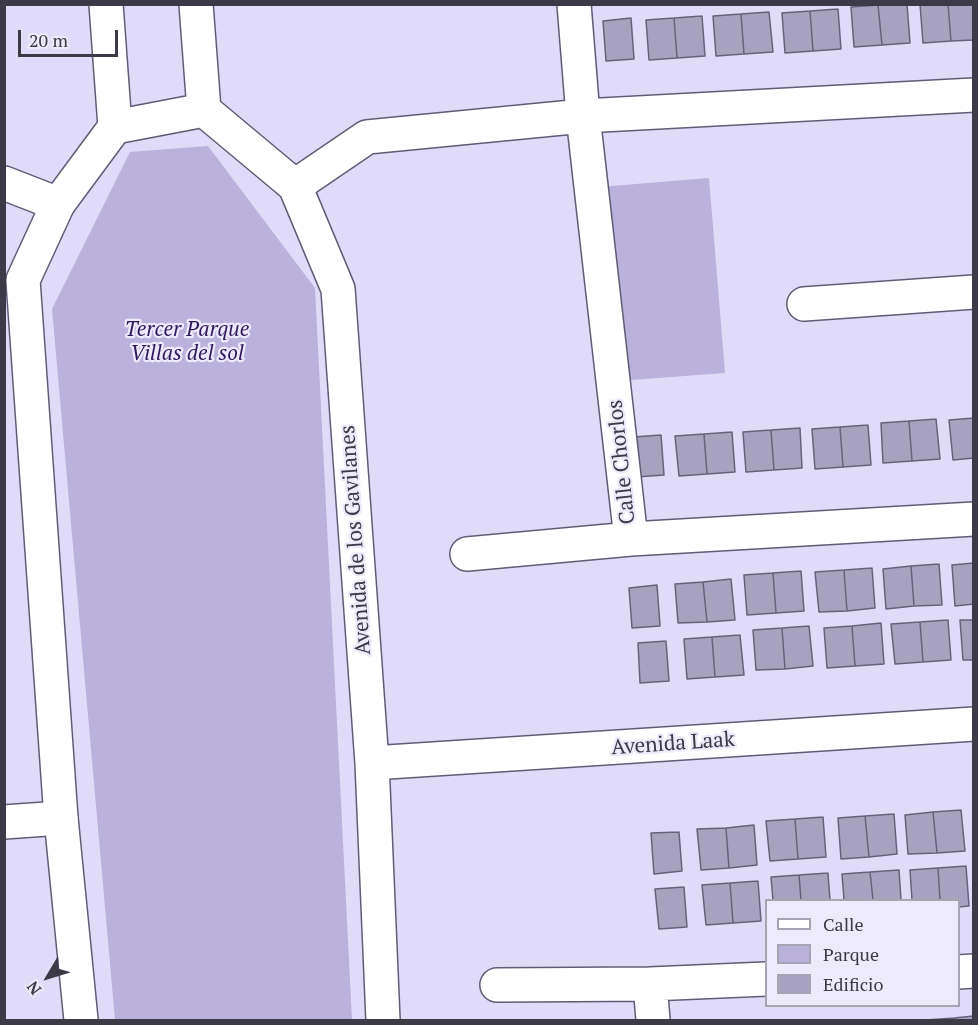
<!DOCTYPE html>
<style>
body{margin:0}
#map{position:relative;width:978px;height:1025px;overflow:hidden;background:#e0dbf9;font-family:"PT Serif",serif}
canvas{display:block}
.frame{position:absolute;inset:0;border:6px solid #3c3a46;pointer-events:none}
.legend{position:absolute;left:765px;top:899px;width:195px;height:108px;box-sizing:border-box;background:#edeafc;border:2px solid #a6a4b3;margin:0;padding:8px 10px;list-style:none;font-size:18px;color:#3c3a46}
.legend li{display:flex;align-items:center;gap:12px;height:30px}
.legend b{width:30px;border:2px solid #a6a4b3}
.north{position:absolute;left:18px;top:947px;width:60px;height:60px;-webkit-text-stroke:4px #edeafc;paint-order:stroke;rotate:232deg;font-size:16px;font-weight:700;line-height:24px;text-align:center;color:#3c3a46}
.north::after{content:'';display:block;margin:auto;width:21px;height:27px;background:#3c3a46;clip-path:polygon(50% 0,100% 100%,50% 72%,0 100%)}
.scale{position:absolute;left:18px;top:30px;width:100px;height:27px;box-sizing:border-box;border:3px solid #3c3a46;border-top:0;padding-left:8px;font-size:18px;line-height:21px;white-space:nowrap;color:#3c3a46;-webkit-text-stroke:4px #edeafc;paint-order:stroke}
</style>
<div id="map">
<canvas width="978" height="1025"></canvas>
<div class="frame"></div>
<ul class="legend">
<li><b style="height:8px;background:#fff"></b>Calle</li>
<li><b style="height:16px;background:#bab2dc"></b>Parque</li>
<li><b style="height:16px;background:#a7a2bf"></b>Edificio</li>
</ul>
<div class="north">N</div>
<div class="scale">20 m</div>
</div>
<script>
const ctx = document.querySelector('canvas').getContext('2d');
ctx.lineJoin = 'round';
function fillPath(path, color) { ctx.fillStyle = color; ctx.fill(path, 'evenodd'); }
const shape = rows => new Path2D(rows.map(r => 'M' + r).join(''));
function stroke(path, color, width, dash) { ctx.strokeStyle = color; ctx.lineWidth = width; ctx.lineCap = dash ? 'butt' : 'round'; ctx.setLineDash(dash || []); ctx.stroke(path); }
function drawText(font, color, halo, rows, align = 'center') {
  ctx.font = font + ' "PT Serif",serif'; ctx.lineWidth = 4.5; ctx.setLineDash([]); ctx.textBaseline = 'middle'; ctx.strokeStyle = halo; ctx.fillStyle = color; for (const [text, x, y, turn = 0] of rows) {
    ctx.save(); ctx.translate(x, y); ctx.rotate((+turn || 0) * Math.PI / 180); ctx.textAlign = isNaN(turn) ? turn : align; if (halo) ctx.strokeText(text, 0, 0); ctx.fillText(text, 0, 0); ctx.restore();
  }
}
fillPath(shape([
 [208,146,315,288,352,1020,115,1020,52,309,130,152],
 [709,178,725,373,604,382,587,188]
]), '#bab2dc');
const building = shape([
 [907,4,910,43,882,45,878,5,907,4],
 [920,4,948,4,951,41,923,43,920,4],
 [948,4,974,4,974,40,951,41,948,4],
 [878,5,882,45,854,47,851,7,878,5],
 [838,9,841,49,813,51,810,11,838,9],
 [810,11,813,51,785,53,782,13,810,11],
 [769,12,773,52,744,54,741,14,769,12],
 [741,14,744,54,716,56,713,16,741,14],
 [702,16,705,56,677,58,674,18,702,16],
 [631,18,634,59,606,61,603,21,631,18],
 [674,18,677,58,649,60,646,20,674,18],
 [974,418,974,458,953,460,949,420,974,418],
 [936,419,940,459,912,461,909,421,936,419],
 [909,421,912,461,883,463,881,423,909,421],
 [868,425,871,465,843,467,840,427,868,425],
 [840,427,843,467,815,469,812,429,840,427],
 [800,428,802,468,774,470,771,430,800,428],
 [771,430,774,470,746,472,743,432,771,430],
 [732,432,735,472,707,474,704,434,732,432],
 [704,434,707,474,679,476,675,436,704,434],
 [661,435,664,475,636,477,633,437,661,435],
 [974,563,974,604,955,606,952,565,974,563],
 [939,564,942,605,914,606,911,566,939,564],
 [911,566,914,606,886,609,883,569,911,566],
 [872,568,875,608,847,611,844,570,872,568],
 [844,570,847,611,819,612,815,572,844,570],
 [801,571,804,611,776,613,773,573,801,571],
 [773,573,776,613,747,615,744,575,773,573],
 [731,579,735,620,707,622,703,582,731,579],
 [703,582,707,622,678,623,675,584,703,582],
 [657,585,660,626,632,628,629,588,657,585],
 [948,620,951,660,923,662,920,622,948,620],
 [960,620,974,620,974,660,963,660,960,620],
 [920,622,923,662,895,664,891,624,920,622],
 [881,623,884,664,855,666,852,626,881,623],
 [809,626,813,666,785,669,782,628,809,626],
 [852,626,855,666,827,668,824,628,852,626],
 [782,628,785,669,756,670,753,630,782,628],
 [740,635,744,675,715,677,712,637,740,635],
 [712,637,715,677,687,679,684,639,712,637],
 [666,641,669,681,640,683,638,643,666,641],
 [961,810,965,851,937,853,933,812,961,810],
 [933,812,937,853,908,854,905,815,933,812],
 [894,814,897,854,869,857,865,816,894,814],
 [865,816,869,857,841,859,838,818,865,816],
 [823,817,826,857,798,859,795,819,823,817],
 [795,819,798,859,770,861,766,821,795,819],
 [754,825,757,865,729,868,726,828,754,825],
 [726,828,729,868,701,870,697,829,726,828],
 [679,832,682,871,654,874,651,833,679,832],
 [966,866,969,906,958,907,958,900,940,900,938,868,966,866],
 [938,868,940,900,912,900,910,870,938,868],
 [899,870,901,900,873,900,870,872,899,870],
 [870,872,873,900,844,900,842,874,870,872],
 [828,873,830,900,801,900,799,875,828,873],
 [799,875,801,900,773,900,771,877,799,875],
 [758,881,761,921,733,923,730,883,758,881],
 [730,883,733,923,706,925,702,885,730,883],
 [684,887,687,927,659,929,655,889,684,887],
 [974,1016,974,1020,954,1020,954,1018,974,1016],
 [954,1018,954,1020,926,1020,954,1018]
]);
fillPath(building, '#a7a2bf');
stroke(building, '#67617c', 1.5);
const street = shape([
 [574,4,583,116,631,539],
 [4,183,58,204],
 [295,186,367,137,583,116,974,95],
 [804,304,974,292],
 [467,554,631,539,974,519],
 [4,822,61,818],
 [958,972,974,971],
 [650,984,653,1020],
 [497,985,650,984,766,979]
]);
const secondary = shape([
 [196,4,204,110,295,186,338,289,372,763,383,1020],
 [115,127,204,110],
 [372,763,974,724],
 [81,1020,61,818,23,280,58,204,115,127,106,4]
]);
stroke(street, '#615c76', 36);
stroke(secondary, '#615c76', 36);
stroke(street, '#fff', 33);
stroke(secondary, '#fff', 33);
drawText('italic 21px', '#321a5f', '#edeafc', [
 ["Tercer Parque",187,330],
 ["Villas del sol",187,354]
]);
drawText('21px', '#3c3a46', '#edeafc', [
 ["Calle Chorlos",622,462,-96],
 ["Avenida de los Gavilanes",356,540,-94],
 ["Avenida Laak",673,744,-4]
]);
</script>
